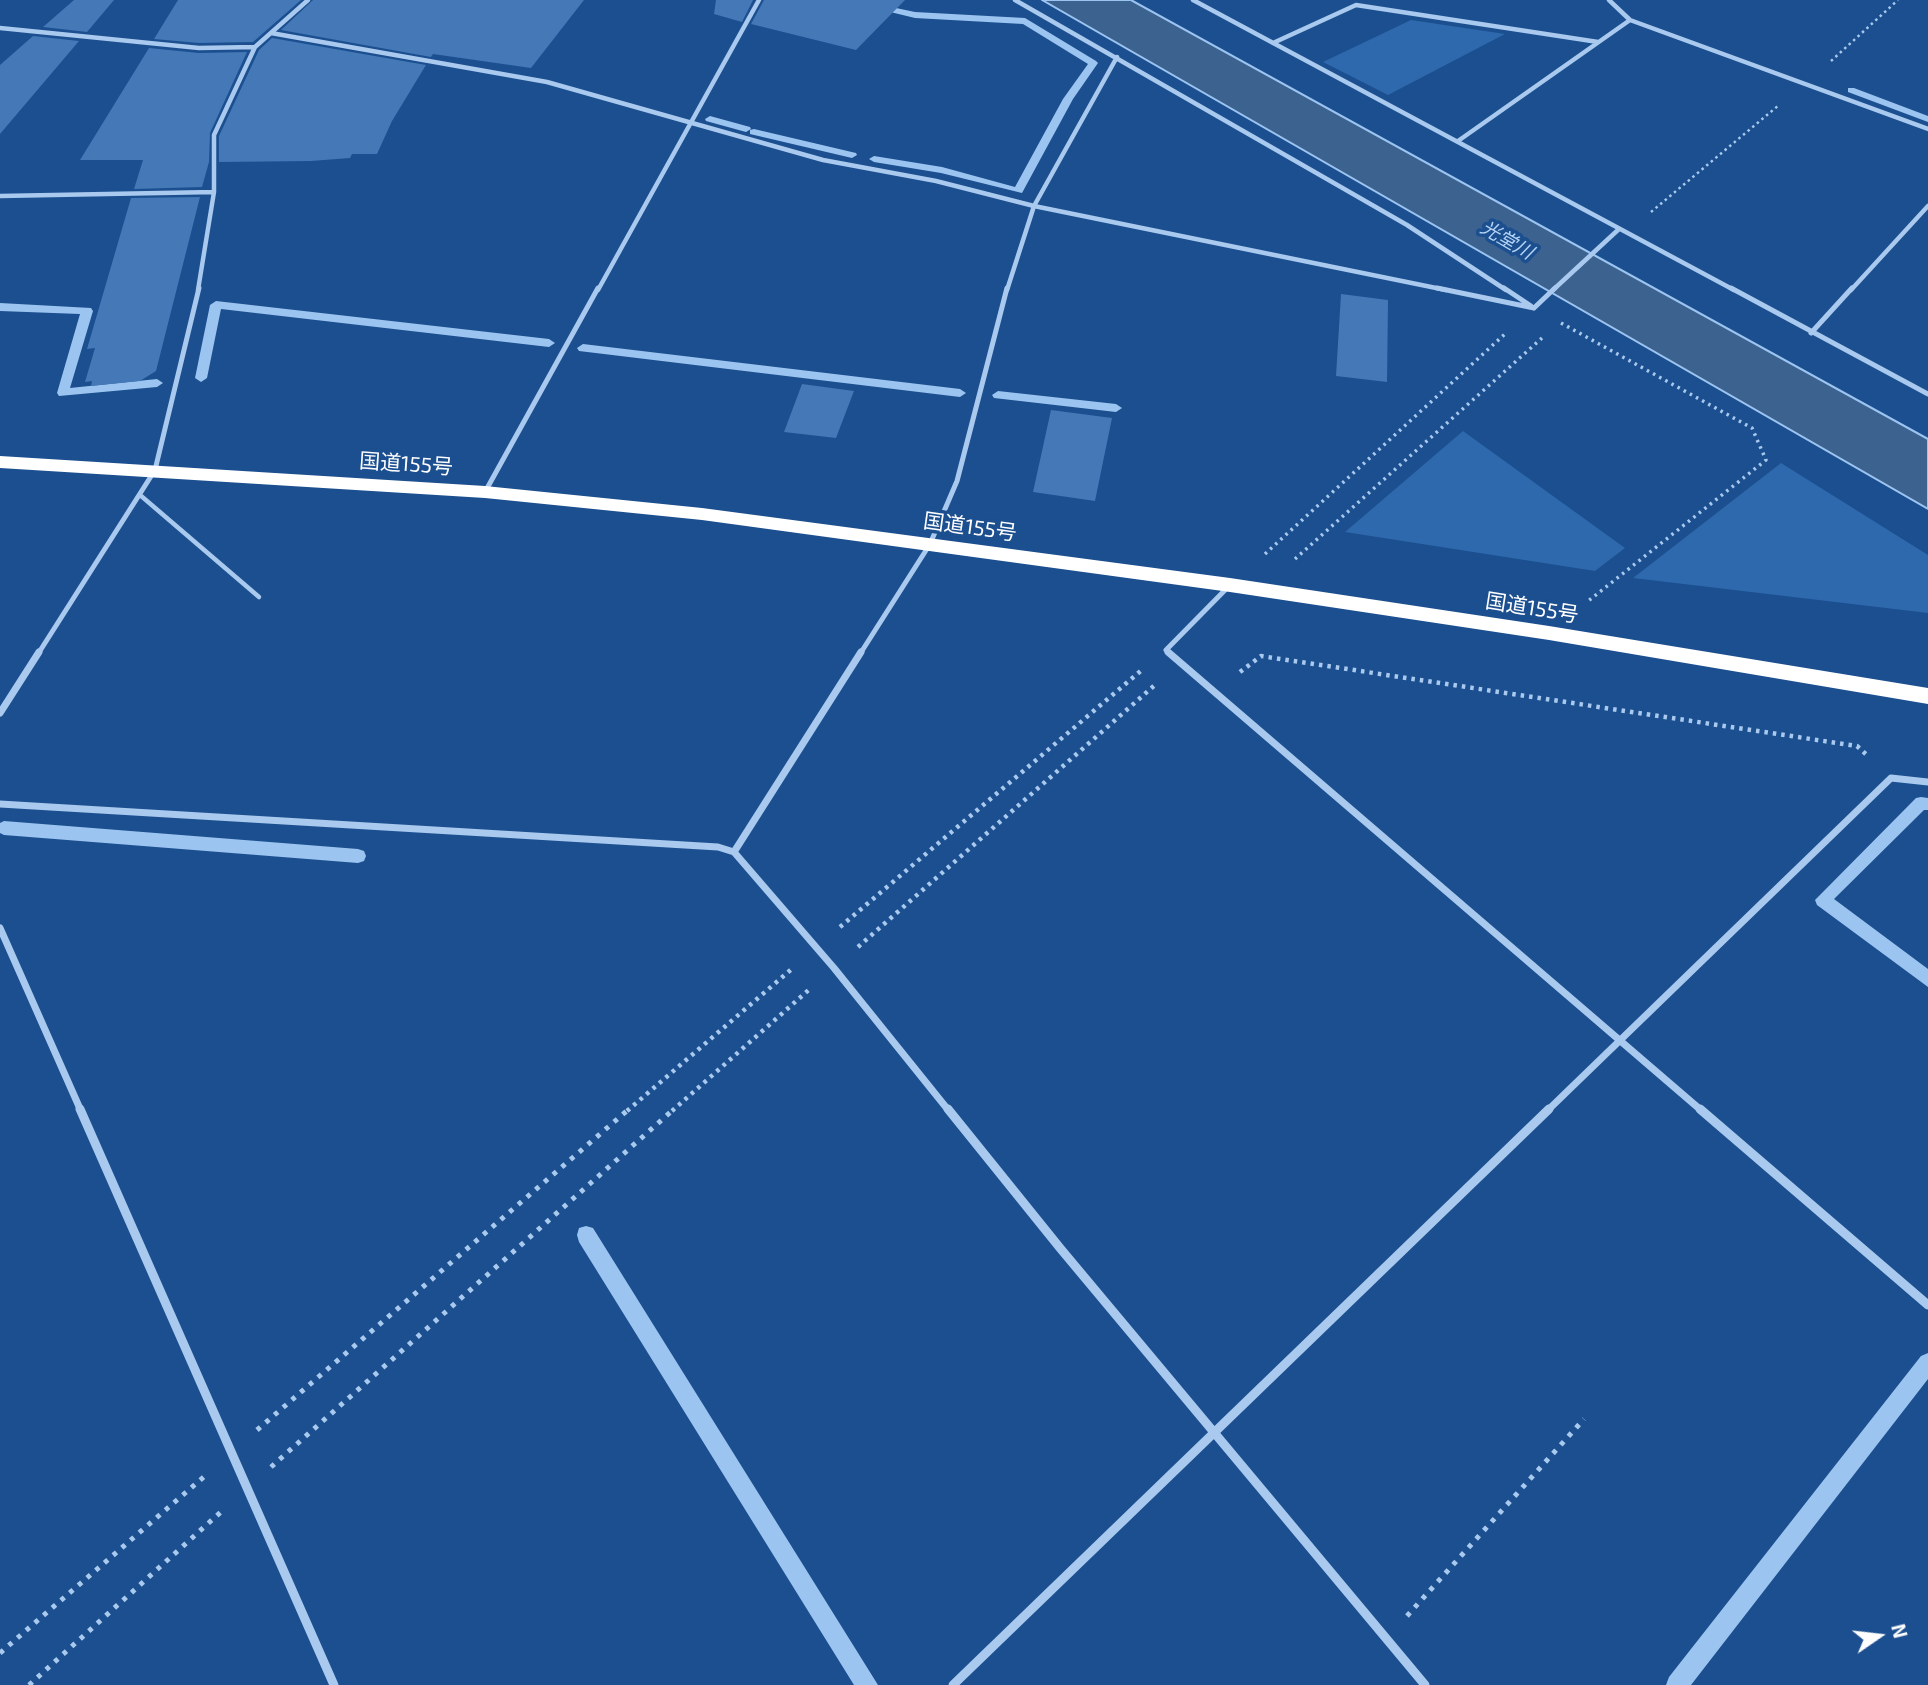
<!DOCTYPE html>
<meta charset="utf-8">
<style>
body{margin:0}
#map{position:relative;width:1928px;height:1685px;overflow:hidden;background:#1b4f8f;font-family:"Exo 2",sans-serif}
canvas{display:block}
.north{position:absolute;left:1844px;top:1601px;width:70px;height:70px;-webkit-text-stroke:5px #1b4f8f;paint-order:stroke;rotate:76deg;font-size:19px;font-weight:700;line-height:28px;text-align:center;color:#fff}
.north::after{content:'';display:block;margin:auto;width:24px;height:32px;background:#fff;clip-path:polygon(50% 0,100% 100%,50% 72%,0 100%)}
</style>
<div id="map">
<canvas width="1928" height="1685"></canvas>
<div class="north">N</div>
</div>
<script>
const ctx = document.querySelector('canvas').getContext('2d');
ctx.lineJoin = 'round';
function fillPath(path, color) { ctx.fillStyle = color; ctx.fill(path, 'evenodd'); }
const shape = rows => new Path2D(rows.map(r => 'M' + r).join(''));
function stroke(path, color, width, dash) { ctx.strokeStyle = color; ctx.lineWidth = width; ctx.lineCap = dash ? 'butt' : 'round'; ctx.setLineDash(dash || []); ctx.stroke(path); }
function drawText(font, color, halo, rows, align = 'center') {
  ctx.font = font + ' "Exo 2","Noto Sans JP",sans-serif'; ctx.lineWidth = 7; ctx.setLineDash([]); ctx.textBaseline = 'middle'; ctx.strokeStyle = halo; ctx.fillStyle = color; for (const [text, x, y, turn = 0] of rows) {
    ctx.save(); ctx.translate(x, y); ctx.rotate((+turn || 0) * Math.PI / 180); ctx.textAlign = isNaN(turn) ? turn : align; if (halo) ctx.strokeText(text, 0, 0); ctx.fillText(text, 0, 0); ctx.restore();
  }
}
fillPath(shape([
 [1411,20,1505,34,1388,95,1323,62],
 [1463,431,1625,548,1595,571,1345,532],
 [1781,463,1928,555,1928,613,1633,578]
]), '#2e69ad');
const water = shape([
 [1042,0,1131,0,1928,439,1928,509,1042,0]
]);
fillPath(water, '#3c6290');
stroke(water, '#9cc4f0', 2);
fillPath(shape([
 [841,0,858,0,915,12,1025,18,1096,61,1098,63,1073,99,1022,193,941,173,874,162,869,159,874,156,942,167,1015,187,1063,99,1088,64,1023,24,915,18,841,0],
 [1848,88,1854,88,1928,116,1928,122,1848,92,1848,88],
 [710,116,750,127,751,129,746,132,706,121,705,119,710,116],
 [754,129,856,153,857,155,852,158,750,134,750,130,754,129],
 [216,301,549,339,555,343,549,347,221,309,207,378,201,382,195,378,210,305,216,301],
 [0,303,91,308,93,311,70,388,157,379,163,383,157,387,59,396,57,393,80,314,0,311,0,303],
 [583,344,960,389,966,393,960,397,579,351,577,348,583,344],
 [998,391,1116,404,1122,408,1116,412,994,398,992,395,998,391],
 [1921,797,1928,798,1928,810,1924,810,1834,899,1928,969,1928,987,1817,905,1815,900,1916,798,1921,797],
 [4,821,358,849,364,851,366,856,364,861,358,863,4,835,0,833,0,823,4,821],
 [586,1226,593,1228,878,1685,854,1685,579,1242,577,1235,579,1228,586,1226],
 [1928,1353,1928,1379,1691,1685,1666,1685,1669,1677,1921,1356,1928,1353]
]), '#9cc4f0');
fillPath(shape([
 [74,0,114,0,87,32,43,27],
 [178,0,301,0,253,42,199,43,154,39],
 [313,0,584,0,531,68,433,54,431,57,281,30],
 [716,0,753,0,742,22,714,14],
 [764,0,905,0,856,50,751,24],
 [33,36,79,41,0,134,0,65],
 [272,38,426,65,392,121,377,154,352,154,350,158,311,161,219,162,219,136,259,50],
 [149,48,199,53,247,52,210,133,209,162,202,187,134,189,143,160,80,160],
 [200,197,156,371,140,381,91,386,92,381,85,382,95,348,87,349,131,198],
 [1341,294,1388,300,1387,382,1336,376],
 [802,384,854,391,836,438,784,432],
 [1051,410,1112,418,1095,501,1033,492]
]), '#4478b7');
stroke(shape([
 [1831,61,1898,0],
 [1651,212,1779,105]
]), '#a9c9ee', 2.5, [2.5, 3.5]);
stroke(shape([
 [1561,323,1752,428,1766,460,1587,602],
 [1265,554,1506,333],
 [1295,559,1542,338]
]), '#a9c9ee', 3.5, [2.5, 4.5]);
stroke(shape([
 [1240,672,1261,656,1857,746,1869,757],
 [840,927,1143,669],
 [858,947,1156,684],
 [627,1111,794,967],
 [672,1111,812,987]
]), '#a9c9ee', 4.5, [3.5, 5]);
stroke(shape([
 [257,1430,629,1109],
 [271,1467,674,1109],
 [1407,1616,1584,1419],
 [0,1653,206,1475],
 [29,1685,223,1510]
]), '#a9c9ee', 5, [4.5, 7]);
stroke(shape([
 [140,495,259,597]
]), '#a9c9ee', 4.5);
stroke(shape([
 [1015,0,1407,225,1506,290],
 [1193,0,1734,290],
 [1609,0,1630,20,1928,129],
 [0,28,199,48,255,47],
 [271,33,547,82,823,160,936,181,1034,206,1446,290],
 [1273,43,1356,5,1598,42],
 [1458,141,1630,20],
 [0,196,214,192],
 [198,290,214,192,214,135,255,47,308,0],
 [598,290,759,0],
 [1007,290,1034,206,1117,57],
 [1553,290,1619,229],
 [1851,290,1928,206]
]), '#a9c9ee', 4.5);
stroke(shape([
 [1437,288,1534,308],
 [1504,288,1531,306],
 [1731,288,1928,394],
 [1534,308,1555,288],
 [1811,333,1852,288],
 [485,492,598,288],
 [38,654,155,470,199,288],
 [860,654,930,544,957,481,1007,288],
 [1170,654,1166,650,1230,585]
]), '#a9c9ee', 5);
stroke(shape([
 [1168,652,1702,1111],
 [0,713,39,652],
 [0,804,718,847,734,852,834,968,949,1111],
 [734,852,861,652],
 [0,928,81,1111],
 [1547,1111,1891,778,1928,782]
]), '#a9c9ee', 7);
stroke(shape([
 [80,1109,334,1685],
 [948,1109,1060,1248,1425,1685],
 [1700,1109,1928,1305],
 [953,1685,1549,1109]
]), '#a9c9ee', 9);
fillPath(shape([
 [0,456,485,486,702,508,1230,578,1549,626,1928,688,1928,704,1549,640,1230,592,702,520,485,498,0,468,0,456]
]), '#fff');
drawText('italic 19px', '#b5d3f5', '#1b4f8f', [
 ["光堂川",1507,240,30]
]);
drawText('21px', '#fff', '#1b4f8f', [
 ["国道155号",406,464,4],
 ["国道155号",970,527,8],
 ["国道155号",1532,608,9]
]);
</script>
